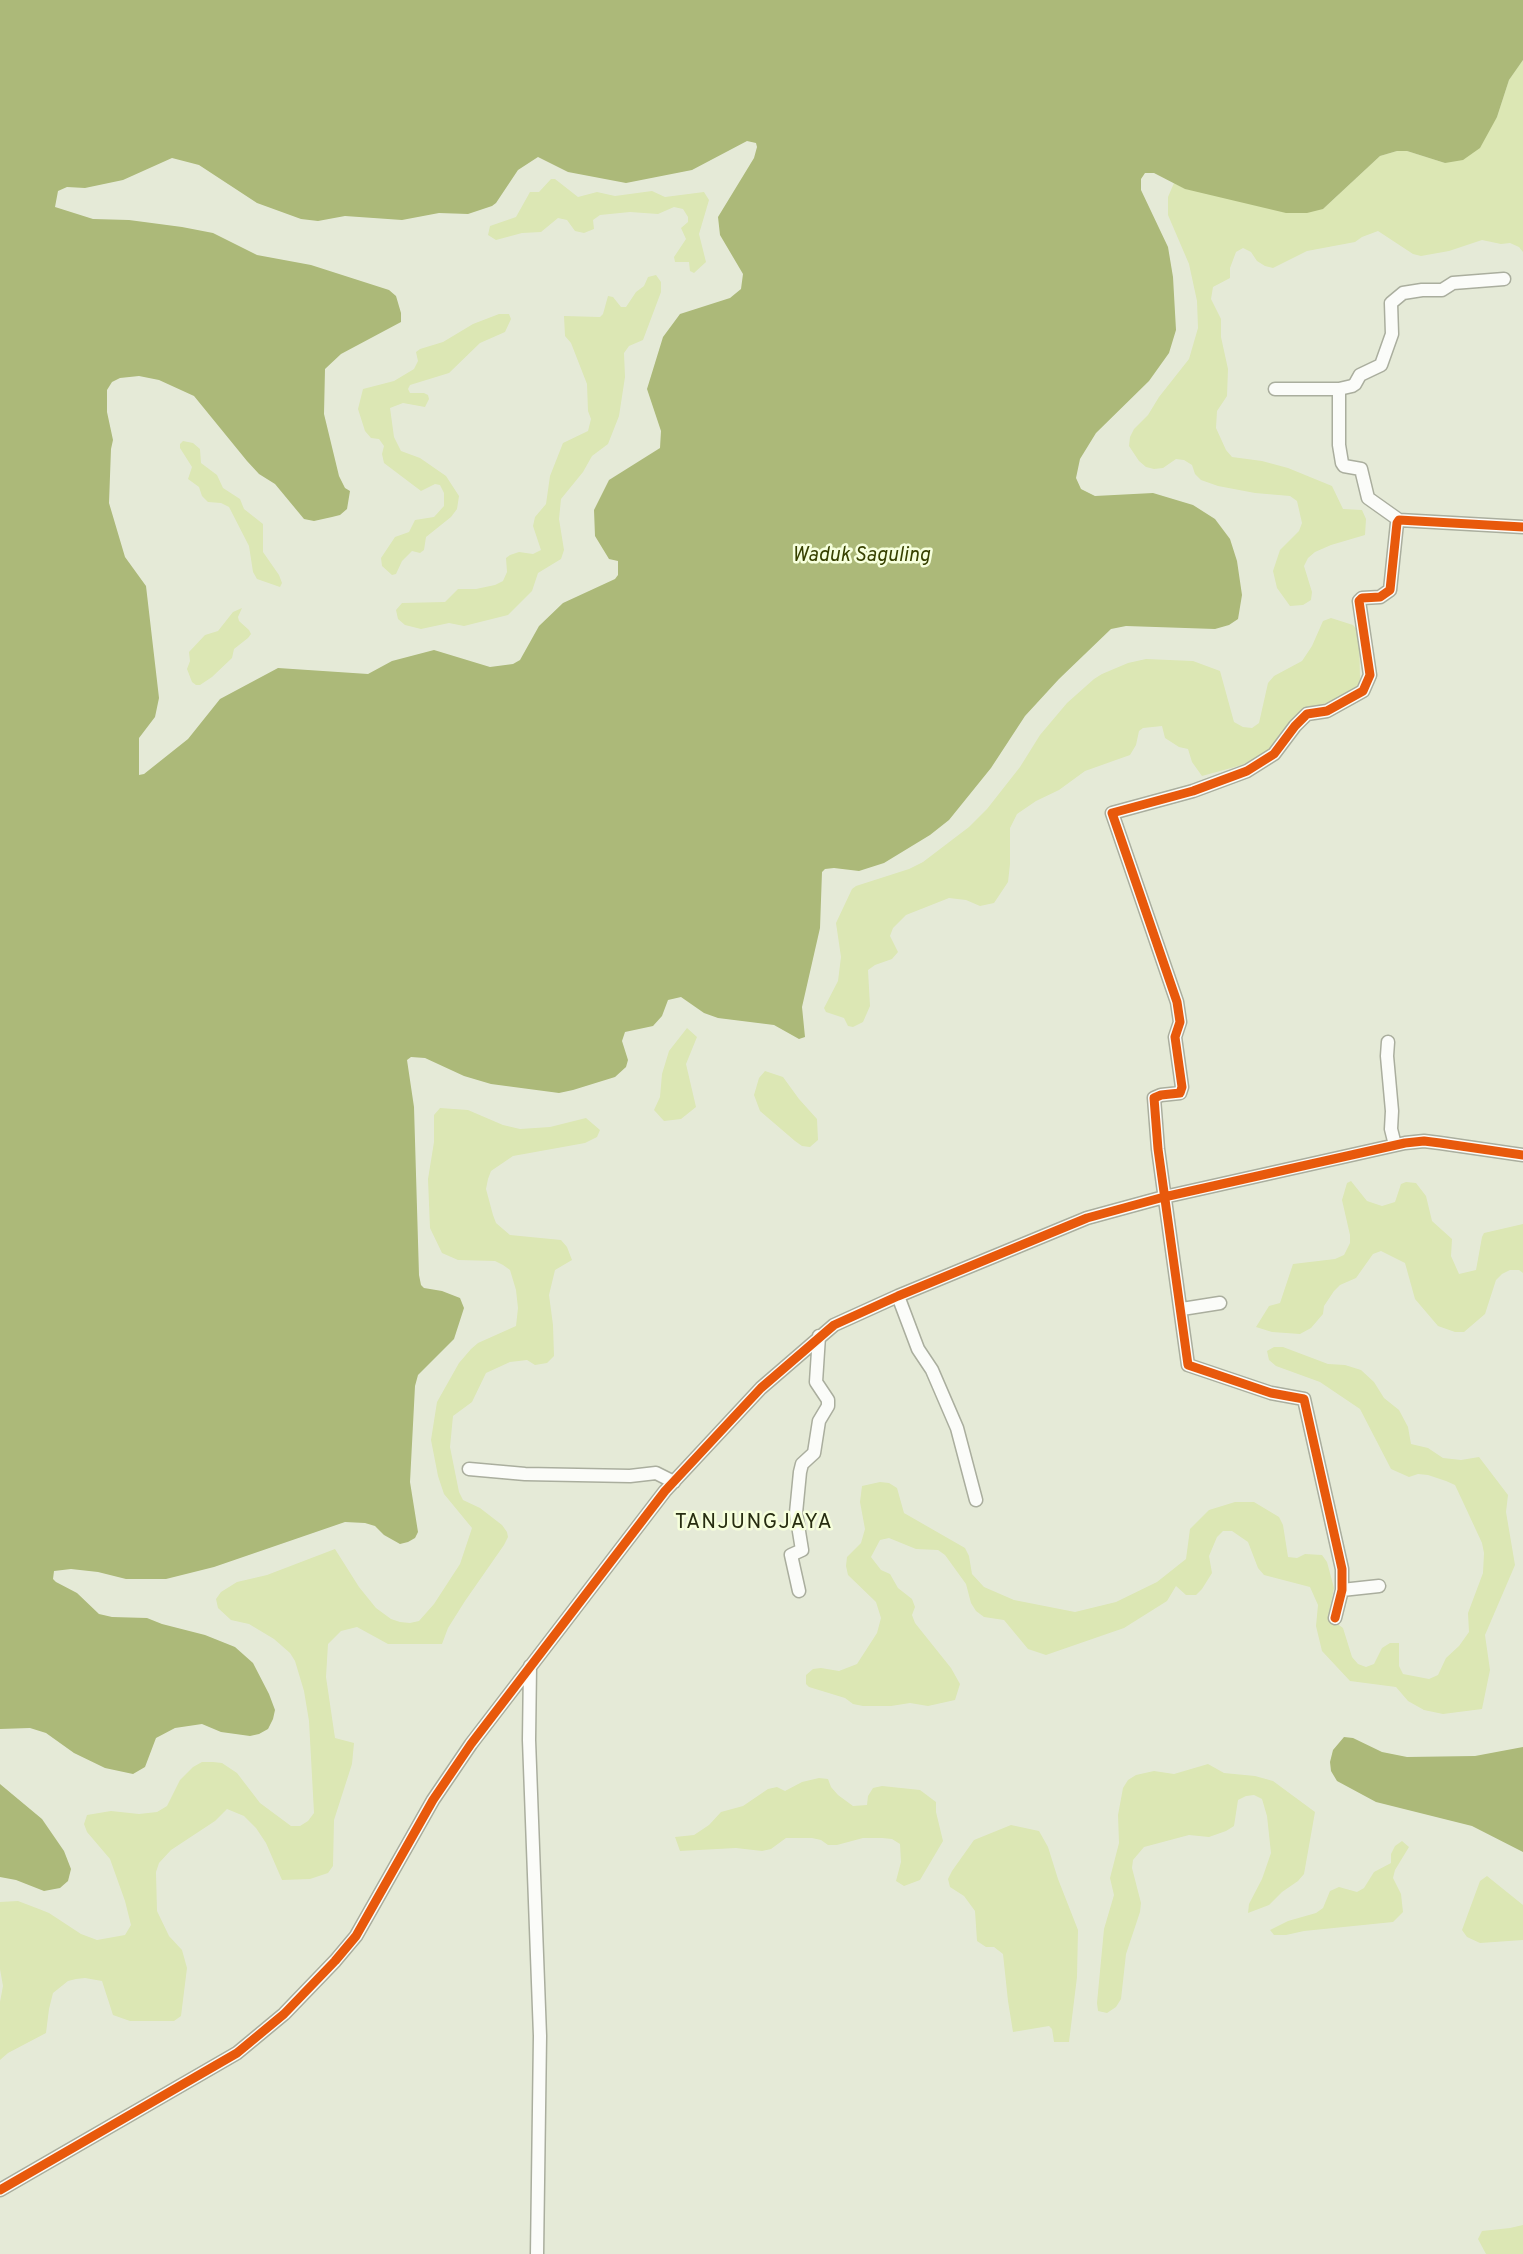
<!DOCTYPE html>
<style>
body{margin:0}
canvas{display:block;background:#e5ead7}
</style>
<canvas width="1523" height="2254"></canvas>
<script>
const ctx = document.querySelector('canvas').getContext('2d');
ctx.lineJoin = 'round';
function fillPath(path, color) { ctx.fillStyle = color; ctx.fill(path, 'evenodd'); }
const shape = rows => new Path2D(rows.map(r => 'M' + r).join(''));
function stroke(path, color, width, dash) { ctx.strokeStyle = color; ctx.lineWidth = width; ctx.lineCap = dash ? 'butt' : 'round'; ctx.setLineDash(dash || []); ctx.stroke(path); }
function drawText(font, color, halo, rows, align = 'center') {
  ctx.font = font + ' Overpass,sans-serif'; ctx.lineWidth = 5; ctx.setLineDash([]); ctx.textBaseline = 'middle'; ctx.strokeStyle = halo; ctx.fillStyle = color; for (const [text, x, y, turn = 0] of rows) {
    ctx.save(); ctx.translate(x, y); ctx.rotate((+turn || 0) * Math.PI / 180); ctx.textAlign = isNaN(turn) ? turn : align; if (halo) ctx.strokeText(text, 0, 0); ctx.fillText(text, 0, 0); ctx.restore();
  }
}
fillPath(shape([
 [1523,60,1523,252,1519,247,1510,243,1501,244,1482,240,1449,251,1421,256,1413,254,1378,231,1362,237,1355,242,1307,251,1273,268,1265,266,1257,261,1251,252,1243,248,1236,252,1230,268,1230,278,1213,287,1211,299,1221,319,1221,337,1228,369,1227,396,1217,411,1216,428,1226,450,1232,457,1262,461,1288,468,1332,486,1343,509,1362,510,1366,519,1365,535,1331,545,1315,552,1308,558,1304,566,1312,592,1311,600,1303,605,1290,606,1277,588,1273,571,1280,550,1299,531,1302,523,1297,501,1290,496,1255,493,1218,486,1201,480,1195,474,1192,465,1184,460,1176,459,1163,468,1154,469,1146,467,1139,461,1129,446,1130,437,1134,429,1148,415,1159,397,1189,359,1198,328,1197,301,1189,264,1168,215,1168,197,1174,183,1186,189,1323,209,1380,156,1397,151,1407,151,1445,163,1497,117,1509,80],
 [551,179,555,179,578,197,597,192,615,196,652,191,665,197,704,192,709,200,699,234,706,262,694,273,690,271,689,262,675,262,674,257,686,239,681,228,688,222,688,217,683,209,674,207,658,214,630,212,600,215,593,220,594,229,584,233,575,231,567,220,558,218,541,232,522,233,496,240,488,235,490,226,516,217,530,192,539,192],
 [656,275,661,282,661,292,643,340,629,346,624,353,625,377,619,416,608,444,592,456,583,472,561,499,559,519,564,550,561,559,538,573,532,591,508,615,464,626,449,623,421,629,405,625,398,619,396,610,402,603,445,602,458,589,476,589,495,585,503,581,507,572,506,558,510,555,519,552,533,554,541,550,533,526,535,517,546,504,550,476,563,443,588,431,591,419,588,411,587,384,571,343,565,336,564,316,600,317,603,314,608,296,613,297,621,307,626,307,636,292,644,286,648,277],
 [499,314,509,314,511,319,505,332,480,343,449,373,410,385,408,389,410,393,424,393,428,395,429,399,425,407,403,403,390,408,394,437,401,451,420,458,446,476,459,496,457,509,451,517,426,537,424,550,420,553,412,551,402,561,396,574,392,575,382,566,381,558,395,537,409,532,415,520,434,517,444,506,444,493,440,485,435,484,421,491,384,463,382,454,384,446,379,439,371,438,365,431,358,409,363,389,394,381,414,369,418,361,416,352,420,349,443,342,473,324],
 [183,441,193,443,200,449,201,463,217,475,223,488,240,499,244,509,263,524,263,552,279,575,282,583,280,587,257,579,253,572,249,546,229,507,221,503,208,502,202,496,199,487,188,479,192,467,180,448,180,444],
 [242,608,238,617,239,621,249,630,251,634,248,638,234,649,232,658,212,677,200,685,196,685,192,682,187,669,190,661,189,652,205,635,218,631,233,612],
 [1331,618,1353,625,1359,632,1360,679,1357,687,1347,696,1306,710,1272,749,1242,765,1202,776,1192,762,1188,749,1179,747,1165,738,1162,726,1143,728,1139,731,1136,745,1130,755,1085,771,1059,790,1036,801,1017,814,1010,828,1010,864,1008,882,994,903,980,906,966,900,949,898,906,915,893,928,890,936,898,952,892,959,875,965,868,970,870,1006,863,1022,853,1027,848,1026,844,1018,826,1012,824,1008,838,981,841,957,836,923,852,889,856,886,909,869,923,862,969,827,987,809,1020,767,1040,735,1067,703,1094,679,1102,674,1128,663,1146,659,1193,661,1220,671,1234,722,1243,727,1252,728,1259,723,1268,683,1274,676,1302,661,1312,646,1323,621],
 [687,1028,697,1037,686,1064,696,1107,681,1119,664,1121,654,1110,660,1097,662,1074,669,1051],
 [765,1071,783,1077,799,1099,817,1119,818,1140,810,1147,802,1146,795,1141,760,1111,754,1095,759,1078],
 [440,1108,468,1110,503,1125,520,1129,550,1127,586,1118,600,1130,597,1137,585,1143,513,1156,491,1171,488,1179,486,1189,493,1215,496,1223,510,1235,561,1240,567,1247,572,1260,555,1270,549,1295,553,1325,554,1356,547,1363,535,1365,527,1360,510,1362,486,1373,472,1402,453,1416,450,1447,459,1492,463,1500,480,1508,502,1525,507,1532,508,1537,504,1545,465,1601,448,1628,442,1644,388,1644,357,1627,341,1631,328,1644,326,1677,335,1738,354,1743,352,1764,334,1820,333,1866,328,1873,310,1879,282,1880,266,1843,256,1828,244,1816,227,1809,215,1821,171,1850,159,1863,156,1872,157,1911,169,1936,182,1950,187,1968,181,2016,174,2021,130,2021,113,2015,102,1981,85,1978,76,1979,68,1981,53,1993,49,2009,46,2033,8,2053,0,2060,0,2002,3,1986,0,1969,0,1902,18,1901,39,1909,49,1913,81,1934,97,1940,125,1935,131,1925,125,1901,110,1859,87,1832,84,1824,87,1815,111,1811,139,1814,157,1812,167,1806,180,1780,193,1767,202,1762,213,1762,222,1763,237,1773,260,1803,291,1826,300,1826,308,1821,314,1813,309,1721,304,1691,295,1661,290,1653,274,1639,249,1624,231,1620,218,1608,216,1599,221,1592,237,1582,267,1575,335,1549,359,1587,376,1608,391,1619,400,1622,410,1623,419,1621,434,1604,460,1564,472,1528,444,1494,438,1476,431,1440,437,1402,459,1363,471,1349,478,1343,516,1326,518,1308,516,1290,510,1270,503,1265,495,1261,458,1260,442,1253,430,1228,428,1179,434,1142,434,1115],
 [1351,1181,1367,1201,1382,1206,1395,1202,1401,1184,1406,1182,1416,1183,1426,1196,1432,1221,1452,1239,1451,1256,1459,1274,1476,1270,1482,1237,1484,1233,1523,1224,1523,1273,1519,1270,1510,1270,1502,1274,1496,1280,1485,1314,1464,1332,1455,1332,1438,1326,1415,1299,1405,1263,1381,1251,1373,1254,1356,1278,1340,1285,1334,1291,1324,1306,1323,1314,1311,1328,1300,1334,1272,1332,1256,1327,1269,1306,1280,1303,1293,1264,1335,1259,1344,1255,1350,1243,1350,1235,1342,1200,1347,1183],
 [1274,1347,1283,1347,1328,1364,1345,1365,1361,1370,1374,1382,1384,1398,1399,1410,1408,1427,1411,1444,1428,1448,1443,1458,1461,1460,1479,1457,1508,1495,1506,1512,1515,1565,1485,1635,1490,1670,1482,1709,1443,1714,1424,1710,1408,1701,1396,1687,1350,1681,1322,1651,1316,1626,1318,1605,1310,1587,1264,1575,1258,1568,1248,1542,1232,1531,1223,1531,1217,1537,1209,1556,1212,1573,1202,1589,1196,1595,1186,1595,1176,1586,1167,1601,1124,1628,1046,1655,1028,1649,1004,1620,984,1617,976,1611,971,1603,966,1584,945,1555,938,1550,916,1549,889,1538,880,1540,871,1557,881,1570,890,1574,898,1588,912,1599,915,1607,912,1615,915,1623,951,1668,960,1684,955,1700,928,1706,910,1703,891,1706,863,1706,853,1704,845,1698,809,1687,806,1684,806,1675,813,1669,821,1668,839,1671,857,1664,877,1633,881,1618,876,1602,848,1575,846,1566,847,1557,861,1543,865,1529,860,1502,862,1486,880,1482,889,1483,897,1488,904,1513,965,1548,969,1556,972,1574,984,1587,1014,1600,1075,1612,1116,1602,1157,1582,1186,1559,1190,1529,1209,1510,1235,1502,1254,1502,1279,1517,1283,1525,1288,1557,1297,1558,1305,1554,1322,1555,1327,1562,1334,1588,1328,1617,1343,1628,1352,1657,1358,1664,1366,1667,1374,1664,1382,1648,1390,1643,1399,1643,1399,1666,1403,1674,1429,1679,1438,1675,1446,1658,1459,1646,1469,1632,1468,1613,1483,1573,1484,1553,1482,1543,1463,1502,1455,1485,1446,1481,1428,1475,1418,1474,1409,1477,1391,1469,1360,1409,1320,1382,1276,1366,1269,1360,1267,1351],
 [1208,1764,1224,1773,1255,1776,1273,1781,1315,1812,1304,1874,1298,1881,1282,1892,1269,1905,1248,1913,1249,1904,1262,1879,1271,1853,1267,1816,1262,1799,1254,1795,1246,1796,1238,1800,1234,1826,1226,1831,1209,1837,1189,1835,1144,1847,1133,1860,1132,1868,1141,1903,1140,1912,1126,1954,1121,1999,1116,2007,1107,2013,1098,2011,1097,2003,1104,1929,1114,1895,1110,1878,1119,1843,1118,1815,1123,1788,1128,1780,1136,1775,1154,1771,1174,1774],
 [819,1778,828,1779,831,1787,838,1795,853,1806,867,1805,868,1796,873,1788,882,1786,920,1790,936,1802,936,1812,943,1841,920,1880,904,1886,896,1881,901,1862,900,1844,892,1839,882,1838,863,1838,837,1845,828,1845,821,1840,812,1838,786,1838,771,1849,762,1851,736,1848,680,1851,675,1837,694,1835,709,1825,721,1812,743,1806,768,1789,777,1787,785,1791,802,1782],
 [1011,1825,1039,1831,1048,1847,1058,1879,1078,1930,1077,1977,1069,2042,1054,2042,1052,2029,1049,2026,1013,2032,1008,2001,1003,1954,994,1947,986,1947,977,1941,975,1911,964,1896,950,1887,948,1879,952,1871,974,1840],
 [1402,1841,1409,1847,1395,1870,1393,1878,1401,1894,1403,1912,1393,1922,1304,1931,1286,1935,1274,1935,1270,1930,1288,1921,1316,1913,1323,1908,1330,1891,1339,1887,1357,1892,1364,1888,1374,1872,1391,1863,1391,1854,1395,1846],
 [1487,1876,1523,1905,1523,1940,1480,1943,1467,1937,1462,1930,1480,1881],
 [1523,2225,1523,2254,1486,2254,1478,2239,1482,2231,1510,2228]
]), '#dce7b4');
fillPath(shape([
 [0,0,1523,0,1523,60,1509,80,1497,117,1480,148,1463,160,1445,163,1407,151,1397,151,1380,156,1323,209,1307,213,1286,213,1185,189,1154,173,1145,173,1141,179,1141,190,1168,247,1173,277,1176,330,1169,353,1149,381,1096,433,1080,459,1076,478,1081,489,1095,496,1153,493,1193,505,1215,519,1230,539,1237,561,1242,595,1238,619,1229,625,1215,629,1126,626,1111,629,1059,679,1025,716,991,768,949,820,930,835,884,863,859,871,834,868,825,869,822,872,820,928,802,1007,805,1037,799,1039,774,1025,718,1018,704,1013,681,997,668,1000,662,1016,653,1026,625,1032,622,1041,628,1060,626,1067,615,1077,573,1090,559,1093,491,1084,464,1076,425,1058,411,1057,407,1060,414,1107,419,1275,421,1285,424,1288,442,1291,460,1298,464,1308,454,1339,418,1375,415,1386,410,1482,418,1532,415,1538,408,1542,400,1544,384,1535,375,1526,365,1523,345,1522,214,1567,166,1579,126,1579,98,1572,71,1569,54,1571,53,1579,56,1582,77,1593,99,1614,112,1617,147,1618,162,1624,205,1635,235,1647,253,1663,269,1694,275,1710,273,1719,268,1729,259,1734,250,1736,221,1732,202,1724,175,1728,156,1738,145,1767,133,1774,105,1768,74,1753,46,1733,30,1728,0,1729],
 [747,141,756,143,757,147,754,158,718,217,720,235,743,274,741,289,730,298,680,314,663,337,647,389,661,431,660,448,609,480,594,510,595,536,609,559,618,561,618,575,615,579,563,603,539,626,520,660,513,664,490,667,434,650,392,661,368,674,278,668,220,699,188,739,144,774,139,775,139,738,155,717,159,698,146,586,125,557,109,503,111,449,113,440,107,412,107,390,112,382,120,378,139,376,159,380,194,396,247,461,259,474,275,484,304,519,314,521,332,517,340,515,347,509,350,491,345,488,339,476,324,414,325,369,341,354,401,322,401,313,396,296,389,290,311,265,257,255,213,233,182,227,129,220,93,219,55,207,58,191,67,187,85,188,123,180,172,158,199,165,257,203,301,219,318,221,345,216,402,220,439,213,468,214,492,206,496,203,518,170,538,157,568,172,626,183,692,170],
 [1344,1737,1353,1738,1382,1752,1407,1757,1475,1756,1523,1747,1523,1852,1472,1826,1376,1802,1337,1781,1331,1771,1330,1762,1333,1750],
 [0,1784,42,1819,64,1851,71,1869,68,1881,60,1888,44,1891,16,1880,0,1877]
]), '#acb979');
const minor = shape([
 [1275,389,1339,389],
 [1399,520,1368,498,1361,469,1344,466,1342,463,1339,445,1339,389,1352,386,1355,384,1360,375,1381,365,1392,334,1391,303,1403,293,1422,290,1442,290,1453,283,1504,279],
 [1388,1042,1387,1056,1392,1111,1391,1129,1395,1145],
 [898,1296,918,1349,932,1370,957,1428,976,1500],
 [1182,1309,1220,1303],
 [469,1469,525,1474,630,1476,656,1473,674,1482],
 [1342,1590,1379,1586],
 [799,1591,791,1555,802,1550,796,1513,800,1472,802,1464,814,1453,819,1421,828,1406,828,1400,816,1382,819,1336],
 [1335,1618,1342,1590,1342,1569,1304,1399,1271,1393,1188,1365,1158,1149,1154,1098,1161,1095,1180,1093,1182,1087,1175,1037,1180,1022,1177,1002,1112,813,1193,791,1247,771,1274,754,1295,726,1307,714,1327,711,1363,691,1370,675,1359,601,1362,598,1380,597,1390,590,1397,523,1399,520,1523,527],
 [530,1666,529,1740,540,2036,537,2254],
 [0,2190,237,2053,284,2014,335,1961,356,1936,433,1800,471,1744,665,1491,761,1388,834,1325,898,1296,1087,1218,1164,1197,1405,1143,1424,1141,1440,1143,1523,1155]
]);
stroke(minor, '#aaae9e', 15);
stroke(minor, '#fbfcf9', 12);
stroke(shape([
 [1335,1618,1342,1590,1342,1569,1304,1399,1271,1393,1188,1365,1158,1149,1154,1098,1161,1095,1180,1093,1182,1087,1175,1037,1180,1022,1177,1002,1112,813,1193,791,1247,771,1274,754,1295,726,1307,714,1327,711,1363,691,1370,675,1359,601,1362,598,1380,597,1390,590,1397,523,1399,520,1523,527],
 [0,2190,237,2053,284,2014,335,1961,356,1936,433,1800,471,1744,665,1491,761,1388,834,1325,898,1296,1087,1218,1164,1197,1405,1143,1424,1141,1440,1143,1523,1155]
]), '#e8590c', 9);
drawText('italic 20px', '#374100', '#f6ffdc', [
 ["Waduk Saguling",861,557]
]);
ctx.letterSpacing = '1.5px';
drawText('21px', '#272d11', '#f6ffdc', [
 ["TANJUNGJAYA",754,1524]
]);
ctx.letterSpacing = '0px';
</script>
